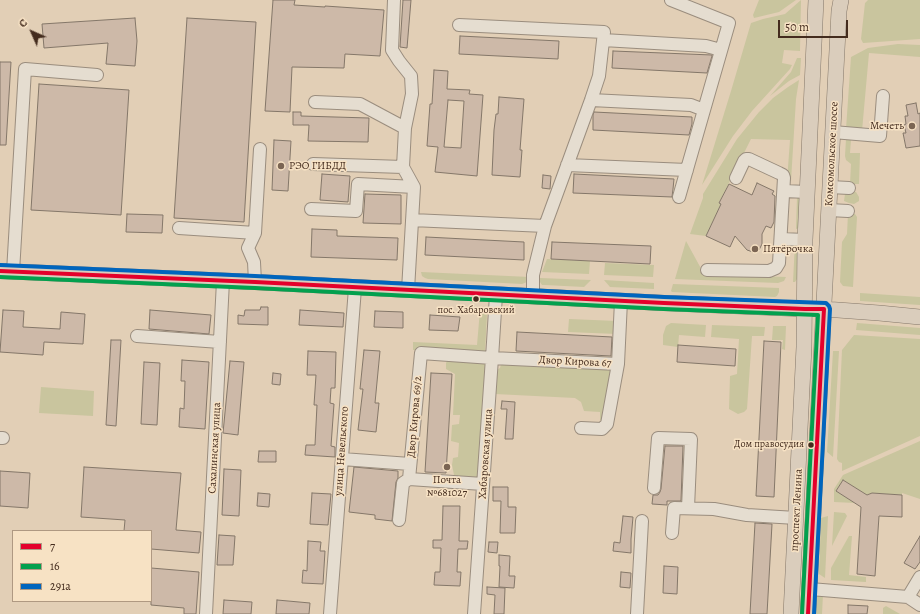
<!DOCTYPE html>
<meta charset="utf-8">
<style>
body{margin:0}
#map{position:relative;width:920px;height:614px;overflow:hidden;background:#e2cfb6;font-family:Alegreya,serif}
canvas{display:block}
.legend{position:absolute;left:12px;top:530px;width:140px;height:72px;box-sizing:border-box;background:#f7e2c4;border:1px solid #af9982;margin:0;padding:5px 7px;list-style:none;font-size:12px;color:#442c1e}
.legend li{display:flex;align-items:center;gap:8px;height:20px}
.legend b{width:20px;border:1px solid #af9982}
.north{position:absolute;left:12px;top:12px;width:40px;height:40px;-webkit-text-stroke:3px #f7e2c4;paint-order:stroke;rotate:315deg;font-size:11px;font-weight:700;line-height:16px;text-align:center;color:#442c1e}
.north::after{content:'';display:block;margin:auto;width:14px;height:18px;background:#442c1e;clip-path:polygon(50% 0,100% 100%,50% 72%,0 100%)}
.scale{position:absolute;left:778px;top:20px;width:70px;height:18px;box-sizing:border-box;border:2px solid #442c1e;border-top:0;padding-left:5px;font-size:12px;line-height:14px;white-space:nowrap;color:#442c1e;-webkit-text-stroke:3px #f7e2c4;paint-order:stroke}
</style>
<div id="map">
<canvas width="920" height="614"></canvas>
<ul class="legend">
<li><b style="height:5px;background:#e4002b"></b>7</li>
<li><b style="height:5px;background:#03a04e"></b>16</li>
<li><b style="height:5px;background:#0065bd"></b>291а</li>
</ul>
<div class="north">С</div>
<div class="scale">50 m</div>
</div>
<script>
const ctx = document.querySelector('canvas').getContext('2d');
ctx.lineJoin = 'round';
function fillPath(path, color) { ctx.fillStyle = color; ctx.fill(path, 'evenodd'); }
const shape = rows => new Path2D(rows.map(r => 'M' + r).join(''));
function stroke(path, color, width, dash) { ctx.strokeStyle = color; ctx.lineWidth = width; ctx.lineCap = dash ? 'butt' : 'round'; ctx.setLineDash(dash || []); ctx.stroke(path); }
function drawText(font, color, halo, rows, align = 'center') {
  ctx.font = font + ' Alegreya,serif'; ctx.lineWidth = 3; ctx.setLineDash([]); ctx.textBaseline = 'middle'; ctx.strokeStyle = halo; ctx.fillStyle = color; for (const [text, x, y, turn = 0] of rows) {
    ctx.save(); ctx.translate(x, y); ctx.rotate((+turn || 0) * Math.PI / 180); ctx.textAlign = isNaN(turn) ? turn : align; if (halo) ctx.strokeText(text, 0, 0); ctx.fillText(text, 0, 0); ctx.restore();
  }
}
fillPath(shape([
 [759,0,796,0,779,12,754,18,753,15],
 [801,0,800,51,784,50,782,63,792,65,790,69,752,111,733,136,702,185,731,91,751,23,763,19,785,14],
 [868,0,920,0,920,39,863,43,861,39,865,3],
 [898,44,920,45,920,57,869,53,862,131,846,129,851,57,868,48],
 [797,58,801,58,800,75,789,81,770,96,791,72],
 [799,80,796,99,791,181,787,181,790,140,751,139,719,203,721,204,706,236,690,234,703,198,703,194,737,139,759,112,773,98,788,87],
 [846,139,851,140,850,153,860,153,859,184,850,184,851,164,846,160,845,156],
 [849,191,856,192,859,197,859,201,854,204,849,203,844,201,845,194],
 [797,197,801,200,799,228,796,229],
 [848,214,855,214,857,217,853,287,843,286,840,282,842,242,847,234],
 [686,241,704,274,786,277,784,281,778,283,675,279],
 [795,243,798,246,797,279,795,282,793,282],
 [547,259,590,261,589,274,542,272],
 [605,263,654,265,653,277,604,275],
 [421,272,530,277,527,282,522,284,428,279,425,278,422,276],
 [540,278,591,280,584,287,545,285,542,285,540,282],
 [604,280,654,283,654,289,610,287],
 [673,284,779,288,779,292,777,296,775,297,672,292,671,291],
 [860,293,920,297,920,305,860,301],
 [480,310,487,314,485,352,413,350,413,342,477,345],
 [569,319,617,321,617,334,568,332],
 [671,323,706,325,705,337,679,335,678,347,663,345,663,335,666,326],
 [857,323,920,328,920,335,856,330],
 [712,325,765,327,764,336,752,336,747,409,744,412,738,414,729,409,730,376,737,374,739,339,711,337],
 [773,326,786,326,785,350,782,349,783,340,772,340],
 [854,335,920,339,920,436,842,471,842,463,839,462,837,459,842,350],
 [833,351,839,351,833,457,827,452],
 [449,358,489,360,481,474,477,478,467,479,454,475,452,465,453,458,458,457,459,443,451,441,452,425,459,424,460,415,453,415,455,374,446,369,446,363],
 [502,361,615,367,604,420,600,420,600,412,584,411,581,402,575,398,495,394,495,371,500,368],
 [41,387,94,391,93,416,39,413],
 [920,441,920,499,902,493,902,495,872,493,867,495,843,480,836,491,855,503,834,502,834,489,843,475],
 [834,512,845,513,847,516,832,546],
 [828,516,825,578,819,574,821,518],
 [849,536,852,536,849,575,866,577,866,582,831,580,831,568],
 [817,593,823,594,822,614,816,614],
 [886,606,900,614,883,614,883,608]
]), '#c9c59e');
const building = shape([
 [273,0,295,0,294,5,325,7,325,6,384,10,380,56,345,54,344,68,292,67,290,112,265,111,273,0],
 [403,0,411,0,407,48,400,47,403,0],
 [135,18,137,41,135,66,106,64,108,43,44,48,42,24,135,18],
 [187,18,256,22,244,222,174,218,187,18],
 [460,36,559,41,558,59,459,54,460,36],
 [613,51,712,55,712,56,707,73,612,68,613,51],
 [0,62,11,62,6,145,0,145,0,62],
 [434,70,448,71,447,89,470,90,469,94,483,95,477,176,435,172,438,147,427,146,430,104,432,104,434,70],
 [448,100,464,101,461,148,444,147,448,100],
 [39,84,129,90,121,215,31,210,39,84],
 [499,97,524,99,520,150,522,150,520,177,492,175,494,130,496,114,498,114,499,97],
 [916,103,918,114,920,113,920,146,906,148,903,133,906,133,904,125,906,124,905,116,908,116,906,105,916,103],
 [293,112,301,112,301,116,369,118,368,142,308,141,309,125,293,125,293,112],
 [594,112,692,117,692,124,689,135,593,130,593,115,594,112],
 [274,140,291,141,288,191,272,190,274,140],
 [322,174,350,176,348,202,320,200,322,174],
 [574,174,674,179,673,189,672,197,573,193,574,174],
 [543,175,551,176,550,189,542,188,543,175],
 [757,183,774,191,772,194,775,196,774,222,771,228,766,226,762,234,762,244,759,250,753,252,747,250,735,236,730,247,706,236,721,204,719,203,729,184,752,195,757,183],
 [365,194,401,195,401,224,363,223,365,194],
 [127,214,163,215,162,233,126,232,127,214],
 [312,229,337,230,337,236,398,238,397,260,311,257,312,229],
 [426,237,524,242,524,260,425,255,426,237],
 [552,242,651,246,650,264,551,259,552,242],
 [261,307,268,307,268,325,238,324,238,315,244,316,245,310,260,310,261,307],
 [3,310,24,311,23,327,60,329,61,312,85,314,83,344,44,342,43,355,0,352,3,310],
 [150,310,211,315,209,334,149,329,150,310],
 [300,310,344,313,343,327,299,325,300,310],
 [375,311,403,312,403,328,374,327,375,311],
 [430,315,460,317,458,331,429,330,430,315],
 [517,332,612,337,611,356,516,351,517,332],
 [111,340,121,340,116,426,106,425,111,340],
 [764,341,781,342,774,497,756,496,764,341],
 [678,345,736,349,735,366,677,362,678,345],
 [364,350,380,351,375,403,379,403,376,432,358,430,363,389,360,389,364,350],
 [308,351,336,352,335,388,331,388,330,403,334,404,331,446,335,447,335,457,305,455,306,445,315,445,317,405,314,405,316,375,307,375,308,351],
 [182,360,209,362,205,429,179,427,180,408,184,409,185,381,181,381,182,360],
 [230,361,244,362,238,435,223,433,230,361],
 [144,362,160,363,157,425,141,424,144,362],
 [273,373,281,374,280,385,272,384,273,373],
 [431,373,452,374,446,473,425,472,431,373],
 [502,401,515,402,513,439,505,439,507,409,501,409,502,401],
 [665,446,683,446,681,501,667,501,667,505,652,504,653,495,658,495,660,492,661,489,665,446],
 [259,451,276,451,276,462,258,462,259,451],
 [84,467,181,473,176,530,201,532,199,553,151,549,151,531,124,531,125,520,81,517,84,467],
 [354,467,398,471,398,478,396,482,392,521,375,519,375,515,349,512,354,467],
 [224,469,241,470,239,516,222,515,224,469],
 [0,471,30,473,28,508,0,506,0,471],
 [843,480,867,495,872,493,902,495,902,517,879,516,875,576,857,574,861,507,836,491,843,480],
 [493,487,508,487,508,507,516,507,515,533,500,533,501,501,493,501,493,487],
 [258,493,270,494,269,507,257,506,258,493],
 [312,493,331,494,328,525,310,524,312,493],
 [443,506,460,506,459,541,468,541,467,549,458,549,457,572,461,572,460,586,434,585,435,572,440,572,441,548,433,548,433,540,442,540,443,506],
 [623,516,633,517,631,539,631,553,613,551,614,542,620,543,623,516],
 [755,523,772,524,767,614,750,614,755,523],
 [219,535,235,536,233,565,217,565,219,535],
 [920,536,920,562,915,569,904,563,920,536],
 [308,541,321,542,320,551,325,551,323,584,302,583,303,570,307,571,308,541],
 [489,542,498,542,497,553,488,552,489,542],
 [499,555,510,556,509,576,515,576,514,588,499,587,500,566,499,566,499,555],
 [664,566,678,567,677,594,663,593,664,566],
 [151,568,199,572,196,614,184,614,184,608,151,605,151,568],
 [621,572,631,573,630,588,620,587,621,572],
 [487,587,505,588,504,614,494,614,495,595,487,594,487,587],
 [224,600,252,602,251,614,223,614,224,600],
 [277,600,310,603,309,614,276,614,277,600],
 [848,605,868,606,867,614,848,614,848,605]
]);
fillPath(building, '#cdb9a8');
stroke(building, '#847769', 1);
const minor = shape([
 [394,0,392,50,399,61,411,76,412,94,405,128],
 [671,0,729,23,679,197],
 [459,25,604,32,599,76,591,100,545,226,533,275,533,297],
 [603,40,706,46,721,50],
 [591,100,691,105,704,110],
 [315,102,360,104,405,128,403,167],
 [833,132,880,136,883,96],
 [313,164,403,167,414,187,408,290],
 [567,165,687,170],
 [830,187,849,188],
 [784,191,807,192],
 [311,209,356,211,358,184,414,187],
 [829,210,848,211],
 [412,220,545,226],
 [179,228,255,233],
 [781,239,805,240],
 [707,270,769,271,776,268,779,263,784,178,783,175,779,173,749,159,746,159,744,161,736,178],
 [13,272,25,69,97,75],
 [255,282,254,262,248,248,255,233,260,149],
 [137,336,220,342],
 [581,428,602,429,607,424,618,364],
 [0,438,3,438],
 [342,459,410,464],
 [483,484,409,479,421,353,492,358,618,364,621,301],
 [654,488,658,438,691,439,688,508],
 [399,520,403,483,409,479],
 [672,533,674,508,714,509,747,515,796,518],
 [810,589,908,597,920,605],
 [908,597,920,577],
 [206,614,223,281],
 [330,614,355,288],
 [474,614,492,358,496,295],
 [637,614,642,521]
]);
const major = shape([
 [0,271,255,282,664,303,805,309,824,309,879,313,920,317],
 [791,614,804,347,805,240,816,0],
 [808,614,839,11,841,0]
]);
stroke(minor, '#9a8d7e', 14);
stroke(major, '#847769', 16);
stroke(minor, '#e5ddd0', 12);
stroke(major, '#dacdbc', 15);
stroke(shape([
 [0,271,255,282,664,303,805,309,824,309,808,614]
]), '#e4002b', 4);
stroke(shape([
 [0,277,255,288,664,309,818,315,802,614]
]), '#03a04e', 4);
stroke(shape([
 [0,265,255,276,664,297,826,303,829,306,830,309,814,614]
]), '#0065bd', 4);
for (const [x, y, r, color] of [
 [912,126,4,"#7b6553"],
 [281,166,4,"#7b6553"],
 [755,249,4,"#7b6553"],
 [476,299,3.5,"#442c1e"],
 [811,445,3.5,"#442c1e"],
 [447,467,4,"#7b6553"]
]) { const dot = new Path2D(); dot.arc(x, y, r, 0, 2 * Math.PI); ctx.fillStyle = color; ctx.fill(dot); stroke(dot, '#f7e2c4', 1.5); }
drawText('10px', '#442c1e', '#f7e2c4', [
 ["пос. Хабаровский",476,311],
 ["Дом правосудия",804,445,"right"]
]);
drawText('11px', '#442c1e', '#f7e2c4', [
 ["Мечеть",904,126,"right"],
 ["РЭО ГИБДД",289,166],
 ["Пятёрочка",763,249],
 ["Почта",447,480,"center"],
 ["№681027",447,493,"center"]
], 'left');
drawText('11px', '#442c1e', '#f7e2c4', [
 ["Комсомольское шоссе",832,154,-87],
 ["Двор Кирова 67",575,362,3],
 ["Двор Кирова 69/2",415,417,-85],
 ["Сахалинская улица",215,448,-87],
 ["улица Невельского",342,451,-86],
 ["Хабаровская улица",486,454,-86],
 ["проспект Ленина",797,510,-87]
]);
</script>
